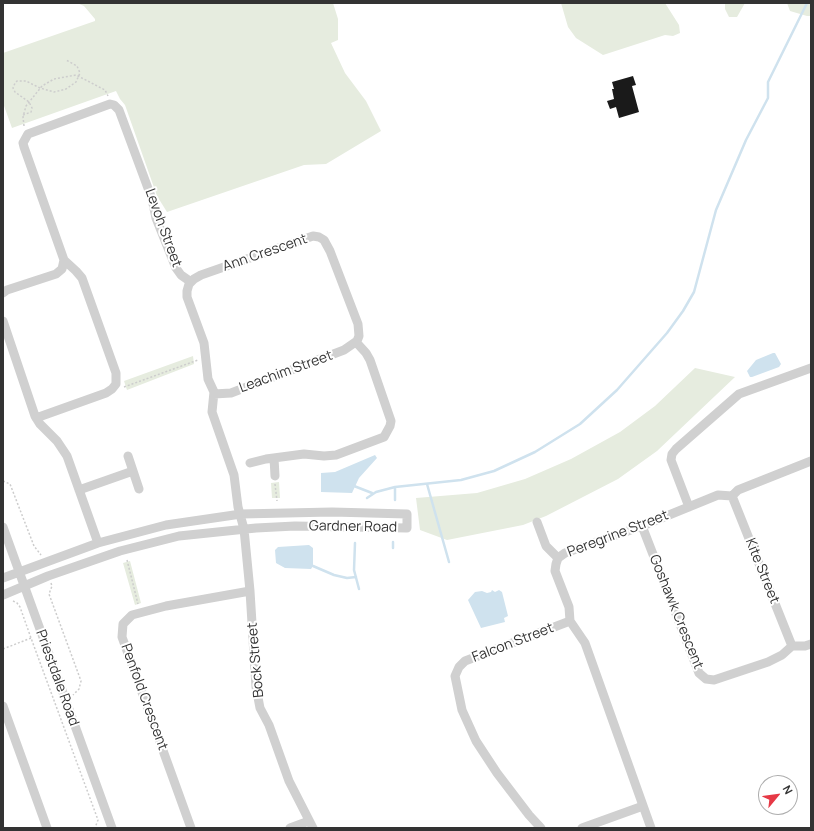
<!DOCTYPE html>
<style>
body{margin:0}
#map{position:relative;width:814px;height:831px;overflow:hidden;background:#fff;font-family:Manrope,sans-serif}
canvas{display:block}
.frame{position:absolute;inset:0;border:4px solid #333;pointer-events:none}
.north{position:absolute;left:758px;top:775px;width:40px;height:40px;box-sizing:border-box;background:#fff;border:1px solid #adadad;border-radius:50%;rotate:61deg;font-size:11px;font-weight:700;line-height:16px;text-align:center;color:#333}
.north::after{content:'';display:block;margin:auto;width:14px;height:18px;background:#e63946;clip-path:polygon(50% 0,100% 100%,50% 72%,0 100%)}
</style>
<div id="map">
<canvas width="814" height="831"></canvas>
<div class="frame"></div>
<div class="north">N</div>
</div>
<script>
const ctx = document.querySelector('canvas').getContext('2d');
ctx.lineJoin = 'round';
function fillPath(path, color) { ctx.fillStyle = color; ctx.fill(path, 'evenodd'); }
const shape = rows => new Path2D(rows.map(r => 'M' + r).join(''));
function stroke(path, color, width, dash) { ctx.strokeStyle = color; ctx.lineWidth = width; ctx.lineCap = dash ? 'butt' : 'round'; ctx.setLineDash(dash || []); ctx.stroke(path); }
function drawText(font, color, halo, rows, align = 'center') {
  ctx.font = font + ' Manrope,sans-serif'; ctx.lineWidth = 4; ctx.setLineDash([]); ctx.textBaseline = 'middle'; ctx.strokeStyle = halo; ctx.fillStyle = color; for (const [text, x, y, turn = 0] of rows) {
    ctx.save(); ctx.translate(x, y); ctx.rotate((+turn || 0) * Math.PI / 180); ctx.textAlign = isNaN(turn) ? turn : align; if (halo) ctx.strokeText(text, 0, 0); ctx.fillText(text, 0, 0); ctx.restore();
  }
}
fillPath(shape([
 [77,3,333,3,338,19,338,40,331,43,345,73,366,101,381,131,326,164,304,165,167,212,157,196,125,105,120,99,116,91,12,128,3,103,3,53,95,21,95,19,84,6],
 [561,3,665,3,679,25,680,33,673,36,665,35,603,55,576,38,568,27],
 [725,3,745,3,737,17,729,17,725,9],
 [787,3,811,3,811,16,807,16,790,11],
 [193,356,194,364,127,390,124,381],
 [695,368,735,377,657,451,618,479,546,516,523,525,447,540,420,530,416,498,477,493,525,479,571,459,620,432,655,406],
 [279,482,280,498,272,498,271,483],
 [130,561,141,603,135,605,123,563]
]), '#e6ecdf');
fillPath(shape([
 [773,353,775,353,781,364,779,367,752,377,750,377,747,371,756,360],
 [375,455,377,458,359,478,352,493,321,492,321,473,335,472],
 [309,545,313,548,313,566,311,569,285,568,276,563,275,550,278,547],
 [492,590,495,592,499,590,502,592,508,616,504,618,505,622,481,628,468,600,475,592,482,591,487,593,491,592]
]), '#cfe2ee');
stroke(shape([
 [427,484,449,562],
 [354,486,372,493],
 [367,498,376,492,395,487,461,480,494,471,535,452,580,424,617,390,667,333,683,311,694,292,716,210,746,140,768,98,768,82,807,3],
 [395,500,395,487],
 [355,543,354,570,359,589],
 [393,548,393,542],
 [313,566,334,575,347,578,356,577]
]), '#cfe2ee', 2.5);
fillPath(shape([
 [633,76,636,85,632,86,639,112,619,118,616,107,610,109,607,101,614,99,612,89,614,89,612,82]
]), '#1a1a1a');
stroke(shape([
 [23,115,31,112,32,108,29,102,15,92,13,88,15,83,17,81,26,81,40,88,54,92,66,89,76,82,80,73,77,66,66,60],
 [24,126,23,117,26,106,42,86,54,79,76,75,105,90,108,96],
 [124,387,198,360],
 [3,481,10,484,34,546,41,555],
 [275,484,277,501],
 [127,560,138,604],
 [51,583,52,586,49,594,81,681,79,689,73,695],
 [13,601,17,603,20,607,31,638,98,820,95,828],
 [3,649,31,638]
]), '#cdcdcd', 1.5, [2, 2]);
stroke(shape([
 [3,293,7,290,56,274,62,269,64,260],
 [3,321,35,416,40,424,57,441,67,456,98,543],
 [214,394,231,393,344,350,357,341,359,336,358,324,330,251,324,240,319,237,313,236,201,275,194,279,189,284,187,291,187,297,204,343,208,379,214,392,212,412,234,475,238,507,244,529,250,591,256,687,260,708,269,725,289,781,313,828],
 [36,418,106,393,112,389,116,384,116,373,82,278,76,271,64,260,24,147,23,143,28,134,110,104,114,105,119,110,152,199,156,218,176,268,181,275,191,282],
 [128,456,139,489],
 [274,458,275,476],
 [250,463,266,459,304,454,324,456,336,455,384,437,390,426,391,421,370,360,366,353,356,342],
 [79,490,133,471],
 [732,496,792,646],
 [689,507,671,460,672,454,676,449,739,394,811,368],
 [537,522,546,546,558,558],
 [642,526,699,673,706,679,714,680,768,662,782,655,792,646,805,646,811,644],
 [3,527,112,828],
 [3,578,98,543,166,525,241,514,332,512,407,514,407,528,295,526,256,528,179,536,120,551,48,576,3,595],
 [3,706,47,828],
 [191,828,122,637,123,624,132,615,166,606,250,591],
 [290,828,309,821],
 [541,828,529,815,497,773,476,741,462,710,455,676,459,667,465,661,570,621],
 [582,828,643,806],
 [651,828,585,643,570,621,569,607,555,571,556,564,558,558,565,553,642,526,718,495,732,496,738,490,811,461]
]), '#d0d0d0', 9);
drawText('14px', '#333', '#fff', [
 ["Levoh Street",163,228,70],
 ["Ann Crescent",265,253,-19],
 ["Leachim Street",286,372,-20],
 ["Gardner Road",353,527,1],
 ["Peregrine Street",618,534,-21],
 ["Kite Street",762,571,68],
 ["Goshawk Crescent",676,612,68],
 ["Falcon Street",513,643,-21],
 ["Bock Street",256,660,-95],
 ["Priestdale Road",57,678,70],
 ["Penfold Crescent",144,697,70]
]);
</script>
